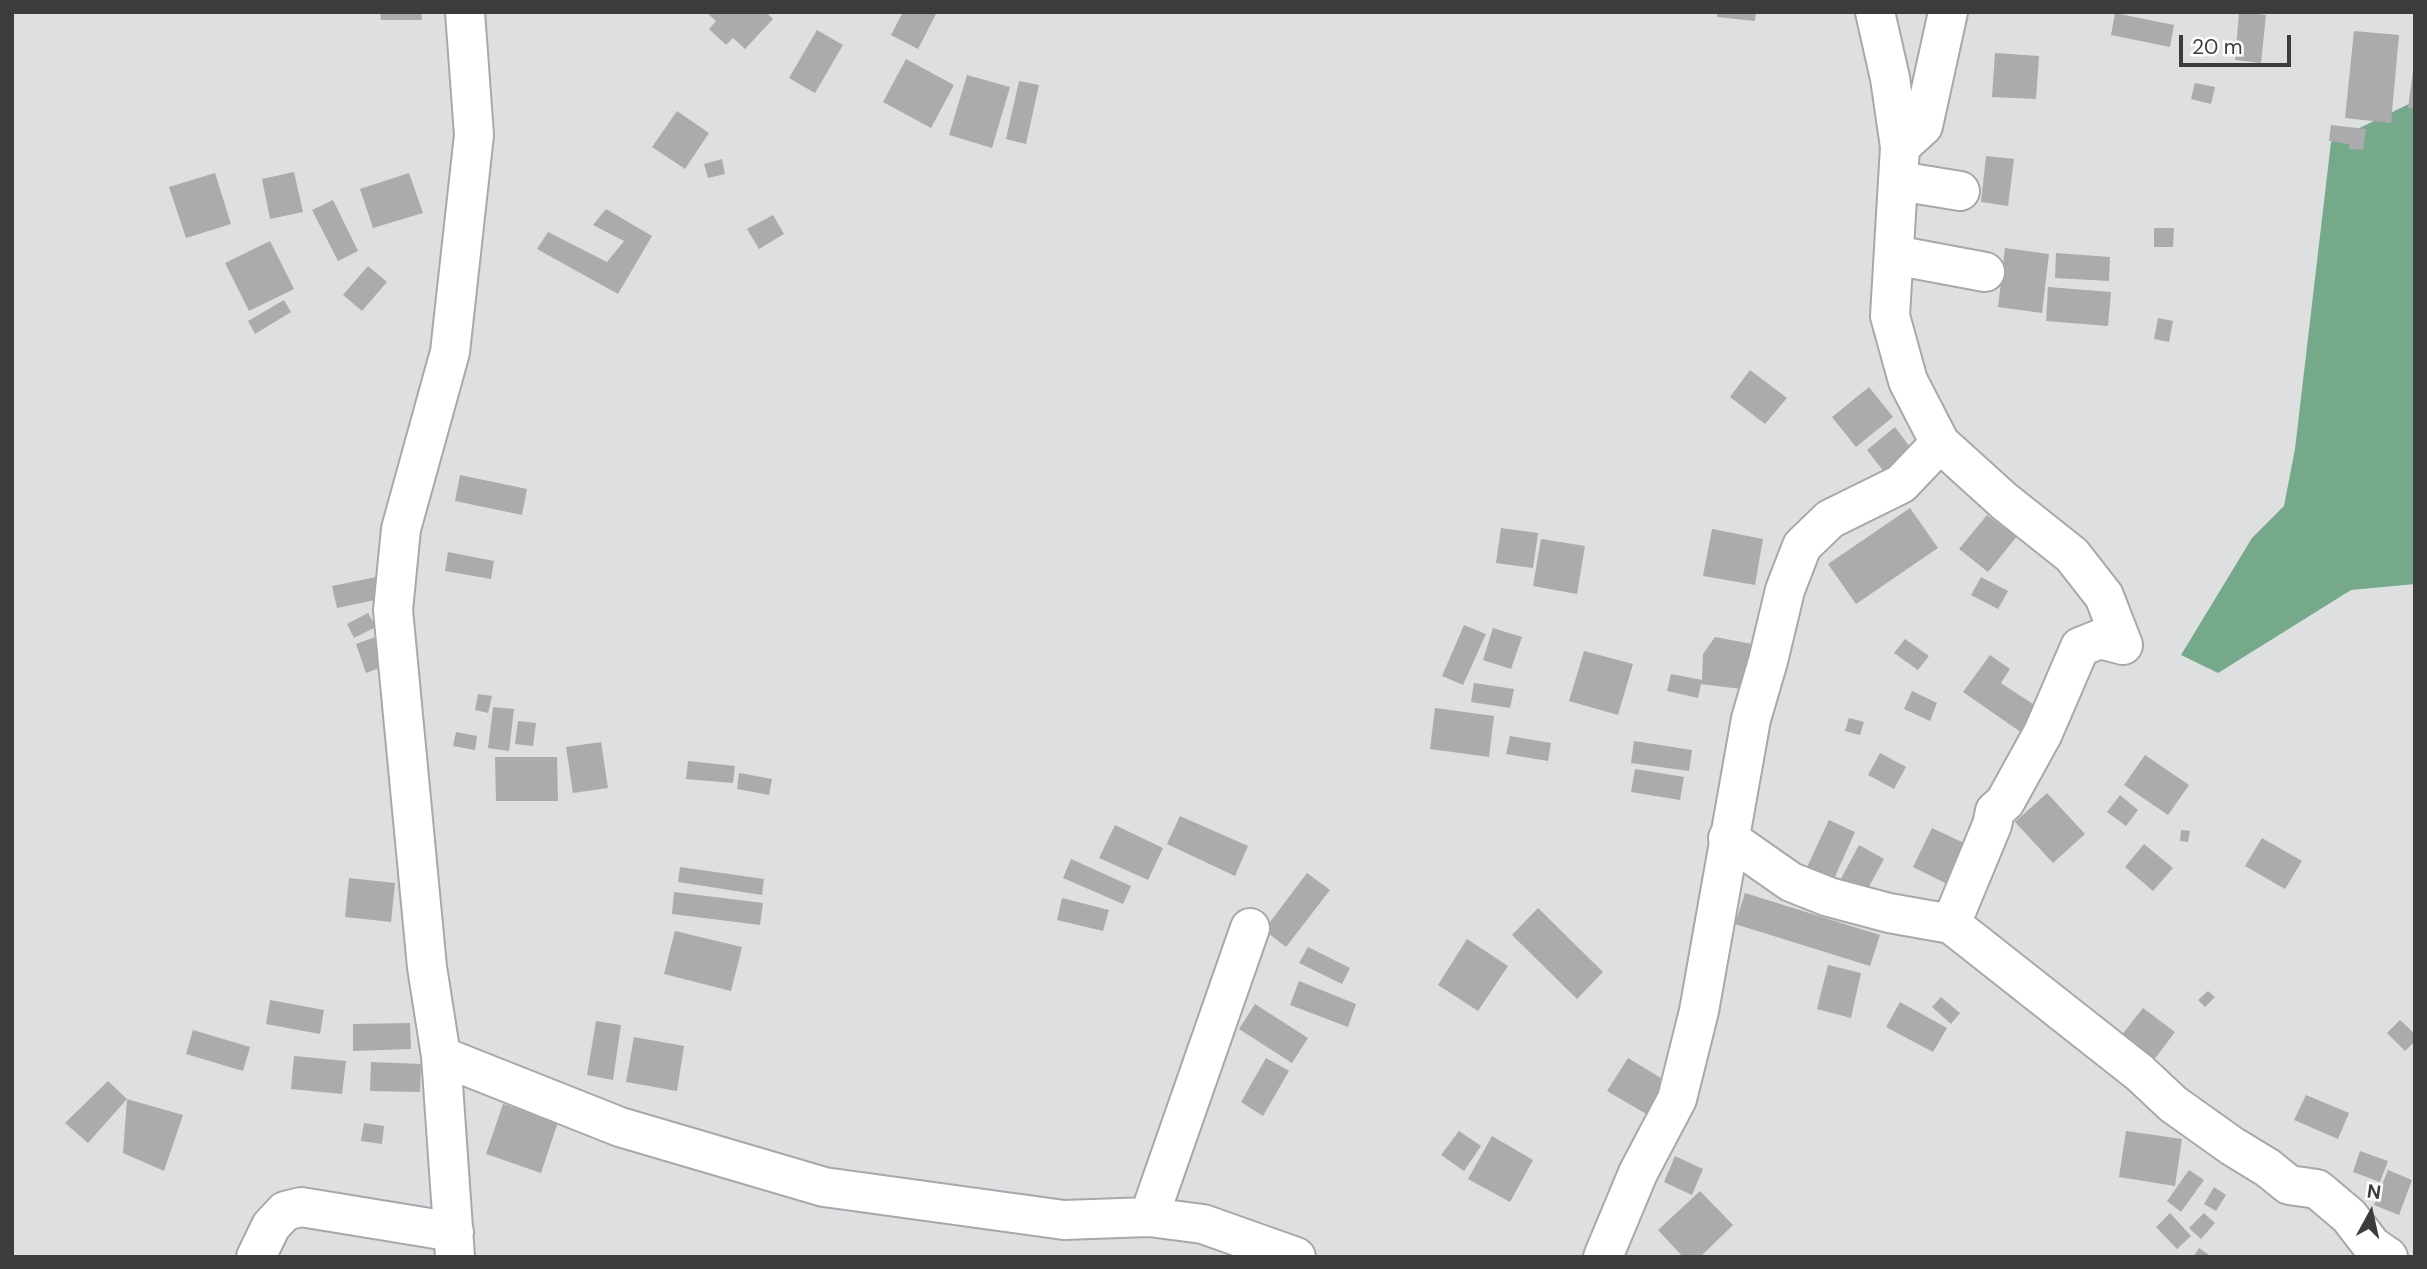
<!DOCTYPE html>
<style>
body{margin:0}
#map{position:relative;width:2427px;height:1269px;overflow:hidden;background:#dedfe1;font-family:"DM Sans",sans-serif}
canvas{display:block}
.frame{position:absolute;inset:0;border:14px solid #3c3c3d;pointer-events:none}
.north{position:absolute;left:2336px;top:1178px;width:70px;height:70px;-webkit-text-stroke:5px #fff;paint-order:stroke;rotate:8deg;font-size:19px;font-weight:700;line-height:28px;text-align:center;color:#3c3c3d}
.north::after{content:'';display:block;margin:auto;width:24px;height:32px;background:#3c3c3d;clip-path:polygon(50% 0,100% 100%,50% 72%,0 100%)}
.scale{position:absolute;left:2179px;top:35px;width:112px;height:32px;box-sizing:border-box;border:4px solid #3c3c3d;border-top:0;padding-left:9px;font-size:21px;line-height:24px;white-space:nowrap;color:#3c3c3d;-webkit-text-stroke:5px #fff;paint-order:stroke}
</style>
<div id="map">
<canvas width="2427" height="1269"></canvas>
<div class="frame"></div>
<div class="north">N</div>
<div class="scale">20 m</div>
</div>
<script>
const ctx = document.querySelector('canvas').getContext('2d');
ctx.lineJoin = 'round';
function fillPath(path, color) { ctx.fillStyle = color; ctx.fill(path, 'evenodd'); }
const shape = rows => new Path2D(rows.map(r => 'M' + r).join(''));
function stroke(path, color, width, dash) { ctx.strokeStyle = color; ctx.lineWidth = width; ctx.lineCap = dash ? 'butt' : 'round'; ctx.setLineDash(dash || []); ctx.stroke(path); }
fillPath(shape([
 [2415,101,2415,584,2351,590,2218,673,2181,655,2252,538,2284,506,2295,449,2331,142]
]), '#75a989');
fillPath(shape([
 [380,12,421,12,422,20,381,20],
 [706,12,766,12,773,19,745,49,733,38,726,45,709,29,716,21],
 [903,12,937,12,918,49,891,35],
 [1717,12,1756,12,1755,21,1717,17],
 [2239,12,2266,15,2261,63,2235,60],
 [2115,13,2174,25,2170,47,2111,35],
 [817,30,843,45,815,93,789,78],
 [2354,31,2399,35,2391,123,2345,118],
 [1995,53,2039,56,2036,99,1992,97],
 [906,59,954,85,931,128,883,102],
 [2413,71,2415,72,2415,108,2408,108],
 [967,75,1010,87,992,148,949,135],
 [1019,81,1039,85,1026,144,1006,139],
 [2195,83,2215,87,2211,104,2191,99],
 [677,111,709,133,685,169,652,147],
 [2331,125,2366,129,2363,150,2349,149,2349,144,2329,141],
 [1986,156,2014,159,2008,206,1981,202],
 [722,159,725,174,708,178,704,164],
 [294,172,303,212,270,219,262,179],
 [215,173,231,224,186,238,169,187],
 [409,173,423,213,373,228,360,189],
 [333,200,358,251,338,261,312,210],
 [606,209,652,236,618,294,537,249,548,232,607,262,624,241,593,225],
 [773,215,784,234,759,249,747,229],
 [2154,228,2174,228,2173,247,2154,247],
 [270,241,294,289,249,311,225,263],
 [2005,248,2049,254,2042,313,1998,307],
 [2056,253,2110,257,2109,281,2055,278],
 [368,266,387,282,362,311,343,295],
 [2048,287,2111,292,2108,326,2046,321],
 [284,300,291,312,255,334,248,321],
 [2158,318,2173,321,2169,342,2154,339],
 [1750,370,1787,398,1765,424,1730,397],
 [1869,387,1893,417,1856,447,1832,417],
 [1895,427,1916,455,1888,477,1867,450],
 [460,475,527,489,522,515,455,501],
 [1910,508,1938,548,1856,604,1828,564],
 [1987,515,2003,527,2009,519,2022,530,1988,572,1959,549],
 [1501,528,1538,533,1533,568,1496,563],
 [1712,529,1763,539,1755,585,1703,576],
 [1541,539,1585,546,1577,594,1533,586],
 [448,552,494,561,491,579,445,571],
 [376,577,380,599,337,608,332,586],
 [1981,577,2008,591,1998,609,1971,595],
 [368,613,376,627,354,638,347,624],
 [1464,625,1486,634,1463,685,1442,676],
 [1493,628,1522,637,1511,669,1483,660],
 [378,636,388,665,366,673,356,644],
 [1715,637,1752,644,1741,689,1701,684,1698,698,1667,691,1671,674,1702,680,1703,654],
 [1905,639,1929,656,1918,670,1894,653],
 [1584,651,1633,664,1618,715,1569,701],
 [1990,655,2010,669,2001,683,2039,708,2022,733,1963,692],
 [1474,683,1514,689,1510,708,1471,702],
 [1912,691,1937,703,1930,721,1904,709],
 [478,694,492,696,488,713,475,710],
 [493,707,514,709,509,751,488,748],
 [1435,708,1494,716,1489,757,1430,749],
 [1849,718,1864,722,1860,735,1845,731],
 [518,721,536,723,533,746,515,744],
 [456,732,477,736,475,750,453,746],
 [1510,736,1551,743,1548,761,1506,754],
 [1634,741,1692,750,1689,771,1631,763],
 [601,742,608,788,573,793,566,747],
 [1880,753,1906,767,1894,789,1868,775],
 [2145,755,2189,785,2168,815,2124,785],
 [495,757,557,757,558,801,496,801],
 [688,761,735,766,733,783,686,779],
 [1635,769,1684,777,1680,800,1631,792],
 [739,773,772,779,769,795,737,789],
 [2047,793,2085,834,2053,863,2015,822],
 [2120,795,2138,810,2126,826,2107,812],
 [1180,816,1248,846,1235,876,1167,844],
 [1829,820,1855,832,1829,890,1802,878],
 [1115,825,1163,848,1148,880,1099,858],
 [1932,828,1979,850,1959,890,1913,867],
 [2181,830,2190,831,2188,842,2180,841],
 [2262,838,2302,861,2285,889,2245,866],
 [2144,844,2173,868,2153,891,2125,867],
 [1859,845,1884,859,1861,901,1836,888],
 [1071,859,1131,886,1123,904,1063,878],
 [680,867,764,879,762,895,678,882],
 [1307,873,1330,890,1286,947,1264,930],
 [349,878,395,883,391,922,345,917],
 [674,892,763,903,760,925,672,914],
 [1745,893,1880,935,1870,966,1735,924],
 [1062,898,1109,910,1103,931,1057,920],
 [1538,908,1603,972,1577,999,1512,935],
 [675,931,742,947,731,991,664,974],
 [1467,939,1508,966,1478,1011,1438,985],
 [1308,947,1350,968,1342,984,1299,963],
 [1828,965,1861,973,1851,1018,1817,1009],
 [1299,981,1356,1004,1348,1027,1290,1005],
 [2208,991,2215,997,2205,1007,2198,1000],
 [1941,997,1960,1013,1951,1024,1932,1007],
 [270,1000,324,1010,320,1034,266,1024],
 [1900,1002,1947,1028,1933,1052,1886,1027],
 [1255,1004,1308,1038,1292,1063,1239,1029],
 [2143,1008,2175,1032,2150,1065,2118,1040],
 [2400,1020,2415,1034,2415,1041,2405,1051,2387,1033],
 [596,1021,621,1025,613,1080,587,1075],
 [410,1023,411,1049,353,1051,353,1024],
 [193,1030,250,1047,243,1071,186,1054],
 [634,1037,684,1046,677,1091,626,1082],
 [294,1056,346,1061,342,1094,291,1089],
 [1266,1058,1289,1071,1263,1116,1241,1102],
 [1628,1058,1669,1083,1648,1115,1607,1091],
 [371,1062,421,1064,420,1092,370,1091],
 [108,1081,127,1099,88,1143,65,1123],
 [2306,1095,2349,1113,2338,1139,2294,1120],
 [127,1099,183,1115,164,1171,123,1153],
 [503,1104,558,1122,541,1173,486,1154],
 [364,1123,384,1126,382,1144,361,1141],
 [1459,1131,1481,1146,1464,1171,1441,1155],
 [2126,1131,2182,1139,2175,1186,2119,1177],
 [1492,1136,1533,1160,1510,1202,1468,1179],
 [2360,1151,2388,1161,2380,1182,2353,1172],
 [1675,1156,1703,1169,1692,1195,1664,1182],
 [2189,1170,2204,1180,2181,1212,2167,1201],
 [2388,1170,2412,1180,2399,1215,2374,1205],
 [2214,1187,2226,1195,2216,1211,2204,1204],
 [1700,1191,1733,1225,1700,1257,1683,1257,1658,1230],
 [2170,1213,2191,1236,2177,1249,2156,1227],
 [2204,1213,2215,1223,2201,1239,2189,1228],
 [2199,1248,2212,1257,2193,1257]
]), '#ababad');
const minor = shape([
 [1875,12,1890,78,1900,147,1890,316,1908,381,1940,443,2004,501,2072,555,2104,596,2123,645],
 [1900,147,1923,126,1948,12],
 [1899,181,1960,191],
 [1894,255,1985,272],
 [1728,838,1791,882,1829,897,1889,913,1951,924,2140,1073,2173,1104,2232,1146,2268,1168,2289,1185,2317,1189,2349,1216,2372,1246,2388,1257],
 [1951,924,1992,825,1995,811,2005,802,2043,733,2080,647,2100,639,2123,645],
 [441,1056,620,1127,824,1187,1064,1220,1149,1217,1203,1224,1296,1257],
 [1149,1217,1250,928],
 [256,1257,271,1226,285,1211,301,1207,454,1232],
 [455,1257,441,1056,427,967,393,610,401,529,450,352,474,135,465,12],
 [1603,1257,1638,1173,1677,1099,1699,1011,1751,719,1768,661,1785,590,1802,546,1830,519,1901,484,1940,443]
]);
stroke(minor, '#a7a8ab', 42);
stroke(minor, '#fff', 38);
</script>
